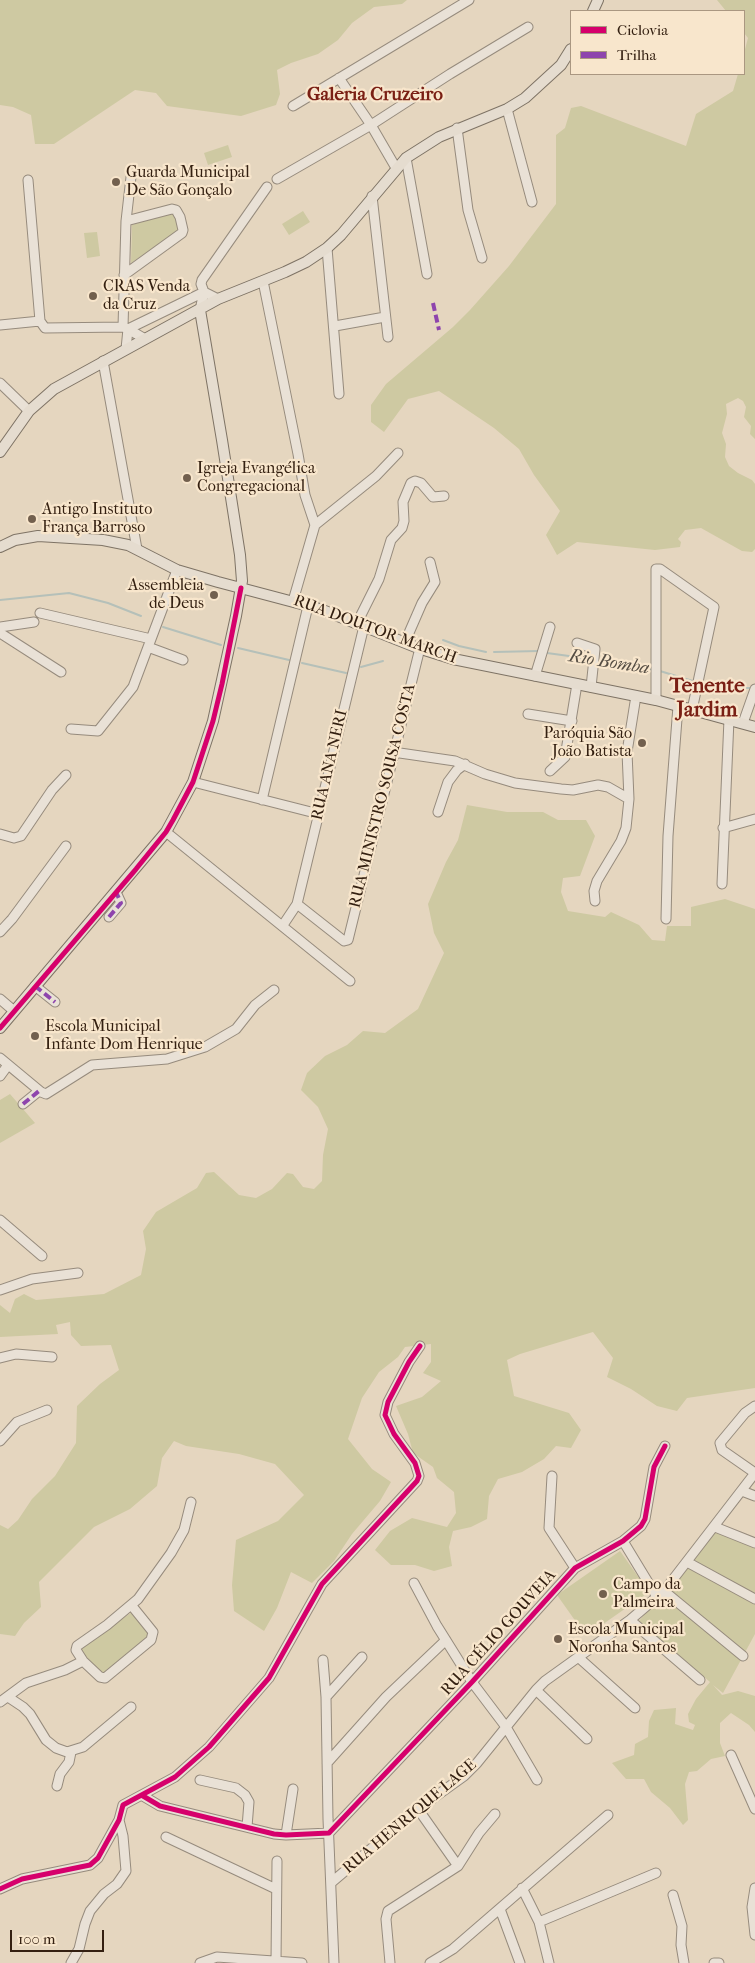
<!DOCTYPE html>
<meta charset="utf-8">
<style>
body{margin:0}
#map{position:relative;width:755px;height:1963px;overflow:hidden;background:#e5d6bf;font-family:"IM FELL French Canon",serif}
canvas{display:block}
.legend{position:absolute;left:570px;top:10px;width:175px;height:65px;box-sizing:border-box;background:#f8e6cc;border:1px solid #aa9781;margin:0;padding:6px 9px;list-style:none;font-size:15px;color:#342011}
.legend li{display:flex;align-items:center;gap:10px;height:25px}
.legend b{width:25px;border:1px solid #aa9781}
.scale{position:absolute;left:10px;top:1930px;width:94px;height:22px;box-sizing:border-box;border:2px solid #342011;border-top:0;padding-left:6px;font-size:15px;line-height:18px;white-space:nowrap;color:#342011;-webkit-text-stroke:4px #f8e6cc;paint-order:stroke}
</style>
<div id="map">
<canvas width="755" height="1963"></canvas>
<ul class="legend">
<li><b style="height:6px;background:#d6006c"></b>Ciclovia</li>
<li><b style="height:6px;background:#8e44ad"></b>Trilha</li>
</ul>
<div class="scale">100 m</div>
</div>
<script>
const ctx = document.querySelector('canvas').getContext('2d');
ctx.lineJoin = 'round';
function fillPath(path, color) { ctx.fillStyle = color; ctx.fill(path, 'evenodd'); }
const shape = rows => new Path2D(rows.map(r => 'M' + r).join(''));
function stroke(path, color, width, dash) { ctx.strokeStyle = color; ctx.lineWidth = width; ctx.lineCap = dash ? 'butt' : 'round'; ctx.setLineDash(dash || []); ctx.stroke(path); }
function drawText(font, color, halo, rows, align = 'center') {
  ctx.font = font + ' "IM FELL French Canon",serif'; ctx.lineWidth = 4.5; ctx.setLineDash([]); ctx.textBaseline = 'middle'; ctx.strokeStyle = halo; ctx.fillStyle = color; for (const [text, x, y, turn = 0] of rows) {
    ctx.save(); ctx.translate(x, y); ctx.rotate((+turn || 0) * Math.PI / 180); ctx.textAlign = isNaN(turn) ? turn : align; if (halo) ctx.strokeText(text, 0, 0); ctx.fillText(text, 0, 0); ctx.restore();
  }
}
fillPath(shape([
 [0,0,407,0,402,4,374,7,352,23,338,40,318,54,291,63,277,70,280,94,276,105,241,116,167,106,156,93,135,90,54,144,35,144,31,115,13,107,0,105],
 [717,0,755,0,755,439,750,434,751,426,744,417,746,407,743,401,738,398,726,404,727,414,722,433,726,444,725,457,729,466,738,473,752,480,755,484,755,549,752,552,742,551,701,528,685,530,678,539,681,542,680,547,655,550,577,542,557,555,546,535,560,511,534,475,519,449,494,428,439,391,408,399,384,432,371,422,371,405,386,384,453,327,470,310,509,266,556,204,556,135,565,128,571,108,581,106,686,146,696,114,733,91,738,74,744,74,744,53,748,38,744,33,744,11,726,11],
 [228,145,232,157,208,165,204,153],
 [303,211,310,222,289,235,282,224],
 [172,212,176,216,179,230,131,263,132,225],
 [97,232,100,256,87,258,84,233],
 [467,805,507,812,543,812,558,820,586,820,595,836,580,876,563,878,561,892,568,911,605,917,611,912,639,925,652,940,665,941,667,926,691,926,691,907,725,899,755,909,755,1388,687,1398,677,1411,657,1406,631,1389,607,1377,613,1358,593,1332,520,1354,507,1360,514,1396,569,1413,581,1430,571,1448,556,1446,544,1459,522,1472,498,1479,489,1496,487,1519,471,1527,453,1531,449,1547,452,1566,434,1571,415,1565,391,1565,375,1550,390,1531,412,1518,447,1527,456,1513,454,1492,437,1478,433,1467,413,1453,408,1434,396,1406,422,1397,441,1381,423,1373,431,1362,431,1344,405,1347,398,1357,379,1372,362,1398,348,1439,372,1469,391,1482,380,1501,352,1534,334,1561,312,1583,291,1572,277,1608,264,1631,234,1611,232,1585,236,1540,278,1521,304,1495,275,1464,239,1454,186,1446,174,1441,162,1458,157,1486,130,1509,94,1527,39,1582,41,1607,24,1623,15,1636,0,1634,0,1525,8,1529,18,1520,32,1499,55,1476,76,1443,77,1406,100,1384,119,1370,111,1345,81,1346,71,1335,70,1322,56,1325,58,1334,0,1337,0,1305,10,1313,15,1299,24,1294,36,1300,104,1294,141,1275,146,1249,143,1231,156,1212,197,1188,206,1173,214,1172,239,1195,256,1198,272,1189,287,1173,293,1174,303,1187,314,1189,322,1181,323,1155,328,1129,318,1107,301,1090,307,1073,325,1056,347,1045,363,1031,385,1033,418,1009,444,953,434,933,428,904,446,862,458,840],
 [10,1094,35,1123,0,1143,0,1100],
 [716,1532,755,1548,755,1634,723,1693,713,1685,722,1695,738,1691,755,1696,755,1732,749,1725,731,1713,720,1723,720,1743,725,1756,711,1759,697,1771,689,1772,685,1784,688,1820,683,1825,670,1808,651,1792,644,1779,626,1779,612,1763,634,1755,635,1744,648,1737,649,1721,654,1710,676,1708,675,1724,693,1730,695,1725,689,1722,688,1714,696,1699,710,1682,639,1621],
 [620,1551,649,1592,586,1636,557,1595],
 [132,1612,151,1634,103,1677,80,1649]
]), '#cec9a2');
stroke(shape([
 [0,600,69,593,108,603,141,616],
 [163,627,221,645],
 [443,640,459,646,486,652],
 [238,648,289,660],
 [494,652,539,651],
 [547,653,591,659],
 [596,660,653,670],
 [302,663,346,673],
 [361,667,383,661],
 [660,671,696,682],
 [701,683,731,688,753,688]
]), '#b5c0b9', 2);
const minor = shape([
 [339,78,371,125,396,168],
 [293,106,469,0],
 [507,109,532,202],
 [457,128,468,210,482,258],
 [406,158,427,274],
 [277,179,371,125,450,74,528,27],
 [28,180,40,321],
 [372,196,388,337],
 [327,248,339,394],
 [124,275,182,233,183,230,180,217,176,210,172,209,126,221],
 [263,281,298,454,305,495,315,525,293,601],
 [200,310,204,292,218,299],
 [0,325,40,321,45,328,123,327,128,329,204,292,201,284,202,280,267,187],
 [335,326,385,317],
 [123,327,126,221,131,177],
 [126,349,128,329,145,339],
 [103,361,137,549],
 [0,383,29,411],
 [315,525,376,476,398,453],
 [40,613,151,639],
 [357,623,379,579,391,540,402,528,404,521,403,502,411,483,415,481,421,483,433,497,444,496],
 [0,627,34,622],
 [0,633,61,672],
 [405,642,422,603,435,582,430,562],
 [577,643,595,649,591,687],
 [148,647,183,660],
 [535,676,550,627],
 [656,700,656,569,660,569,714,607,692,710],
 [528,714,572,721],
 [743,723,755,689],
 [71,729,98,731,133,687,177,570],
 [393,752,455,761,485,774,515,783,561,789,573,790,598,785,608,787,629,799],
 [550,771,565,757,577,684],
 [193,782,319,814],
 [262,800,308,606],
 [438,812,448,782,457,770,465,764],
 [723,828,755,819],
 [166,832,350,981],
 [0,834,14,838,21,836,52,790,66,775],
 [722,884,729,719],
 [595,901,594,891,597,881,621,841,626,828,629,799,627,752,636,696],
 [297,904,344,941,348,940,419,652,418,648],
 [109,917,121,903,116,892],
 [666,919,668,836,678,706],
 [283,925,297,904,364,626],
 [0,932,12,919,66,846],
 [35,986,55,1002],
 [0,999,14,1011],
 [0,1058,41,1092,46,1094,92,1065,167,1059,205,1047,236,1029,255,1005,274,990],
 [0,1076,8,1065],
 [23,1104,39,1091],
 [0,1220,42,1256],
 [0,1290,32,1279,78,1273],
 [0,1358,16,1354,52,1357],
 [755,1406,745,1413,720,1443,722,1450,755,1473],
 [0,1441,17,1422,47,1410],
 [552,1476,549,1528,575,1568],
 [742,1491,755,1496],
 [715,1527,755,1543],
 [623,1541,657,1597],
 [687,1562,755,1599],
 [414,1583,437,1626,472,1682,506,1727,537,1780],
 [664,1591,743,1656],
 [630,1620,700,1680],
 [578,1657,635,1708],
 [323,1660,326,1697,328,1819,334,1963],
 [83,1661,100,1677,105,1678,151,1640,153,1632,132,1606],
 [536,1690,587,1739],
 [8,1697,23,1707,30,1714,46,1740,56,1748,67,1752,83,1747,131,1707],
 [326,1697,362,1657],
 [0,1702,26,1683,65,1670,83,1661,76,1650,77,1646,107,1625,138,1599,171,1553,184,1530,191,1502],
 [731,1755,755,1809],
 [327,1763,386,1697,446,1640],
 [200,1780,236,1788,245,1795,249,1802,247,1827],
 [57,1786,60,1774,69,1762,71,1752],
 [143,1796,160,1806,274,1834,286,1835,329,1833,472,1682,575,1568,623,1541,641,1526,645,1519,654,1467,665,1446],
 [418,1809,458,1866],
 [286,1835,293,1789],
 [166,1837,276,1889],
 [332,1882,418,1809,464,1776,477,1763,536,1690,545,1681,630,1620,664,1591,755,1473],
 [522,1888,539,1922,549,1963],
 [755,1888,752,1907,755,1935],
 [0,1889,22,1879,90,1865,98,1858,119,1820,123,1805,175,1777,209,1747,269,1678,322,1584,417,1481,419,1476,415,1463,394,1434,385,1415,388,1402,409,1362,420,1346],
 [673,1895,682,1926,681,1945,684,1963],
 [500,1909,520,1963],
 [539,1922,656,1873],
 [71,1963,79,1949,85,1924,90,1911,104,1894,117,1884,126,1871,123,1836,119,1820],
 [200,1963,217,1957,302,1963],
 [276,1963,277,1861],
 [390,1963,386,1919,388,1911,458,1866,479,1833,495,1814],
 [430,1963,453,1949,608,1815],
 [714,1963,719,1963]
]);
const major = shape([
 [593,11,598,0],
 [0,452,29,411,54,389,218,299,285,272,306,262,327,248,341,235,406,158,439,137,507,109,525,98,561,65,571,49],
 [0,547,15,540,38,536,103,540,128,545,177,570,218,582,320,609,418,648,453,659,656,700,755,727],
 [0,1028,166,832,193,782,213,721,236,616,242,581,240,555,222,440,200,310]
]);
stroke(minor, '#968b7d', 11);
stroke(major, '#7e7365', 12);
stroke(minor, '#e9e1d6', 9);
stroke(major, '#e5dccf', 10);
stroke(shape([
 [433,303,439,330],
 [109,917,121,903,116,892],
 [35,986,55,1002],
 [23,1104,39,1091]
]), '#8e44ad', 4, [8, 4]);
stroke(shape([
 [0,1028,136,869,166,832,173,820,193,782,213,721,222,684,241,588],
 [143,1796,160,1806,274,1834,286,1835,329,1833,472,1682,575,1568,623,1541,641,1526,645,1519,654,1467,665,1446],
 [0,1889,22,1879,90,1865,98,1858,119,1820,123,1805,175,1777,209,1747,269,1678,322,1584,417,1481,419,1476,415,1463,394,1434,385,1415,388,1402,409,1362,420,1346]
]), '#d6006c', 5);
for (const [x, y, r, color] of [
 [116,182,5,"#72604e"],
 [93,296,5,"#72604e"],
 [187,478,5,"#72604e"],
 [32,519,5,"#72604e"],
 [214,595,5,"#72604e"],
 [642,743,5,"#72604e"],
 [35,1036,5,"#72604e"],
 [603,1594,5,"#72604e"],
 [558,1639,5,"#72604e"]
]) { const dot = new Path2D(); dot.arc(x, y, r, 0, 2 * Math.PI); ctx.fillStyle = color; ctx.fill(dot); stroke(dot, '#f8e6cc', 2); }
drawText('16px', '#342011', '#f8e6cc', [
 ["Guarda Municipal",126,173],
 ["De São Gonçalo",126,191],
 ["CRAS Venda",103,287],
 ["da Cruz",103,305],
 ["Igreja Evangélica",197,469],
 ["Congregacional",197,487],
 ["Antigo Instituto",42,510],
 ["França Barroso",42,528],
 ["Assembleia",204,586,"right"],
 ["de Deus",204,604,"right"],
 ["Paróquia São",632,734,"right"],
 ["João Batista",632,752,"right"],
 ["Escola Municipal",45,1027],
 ["Infante Dom Henrique",45,1045],
 ["Campo da",613,1585],
 ["Palmeira",613,1603],
 ["Escola Municipal",568,1630],
 ["Noronha Santos",568,1648]
], 'left');
drawText('16px', '#342011', '#f8e6cc', [
 ["RUA DOUTOR MARCH",375,630,20],
 ["RUA ANA NERI",330,765,-77],
 ["RUA MINISTRO SOUSA COSTA",383,796,-76],
 ["RUA CÉLIO GOUVEIA",499,1633,-48],
 ["RUA HENRIQUE LAGE",410,1817,-40]
]);
drawText('italic 18px', '#554d43', '#f8e6cc', [
 ["Rio Bomba",609,663,9]
]);
drawText('bold 19px', '#7a1f14', '#f8e6cc', [
 ["Galeria Cruzeiro",375,95]
]);
drawText('bold 21px', '#7a1f14', '#f8e6cc', [
 ["Tenente",707,687],
 ["Jardim",707,711]
]);
</script>
